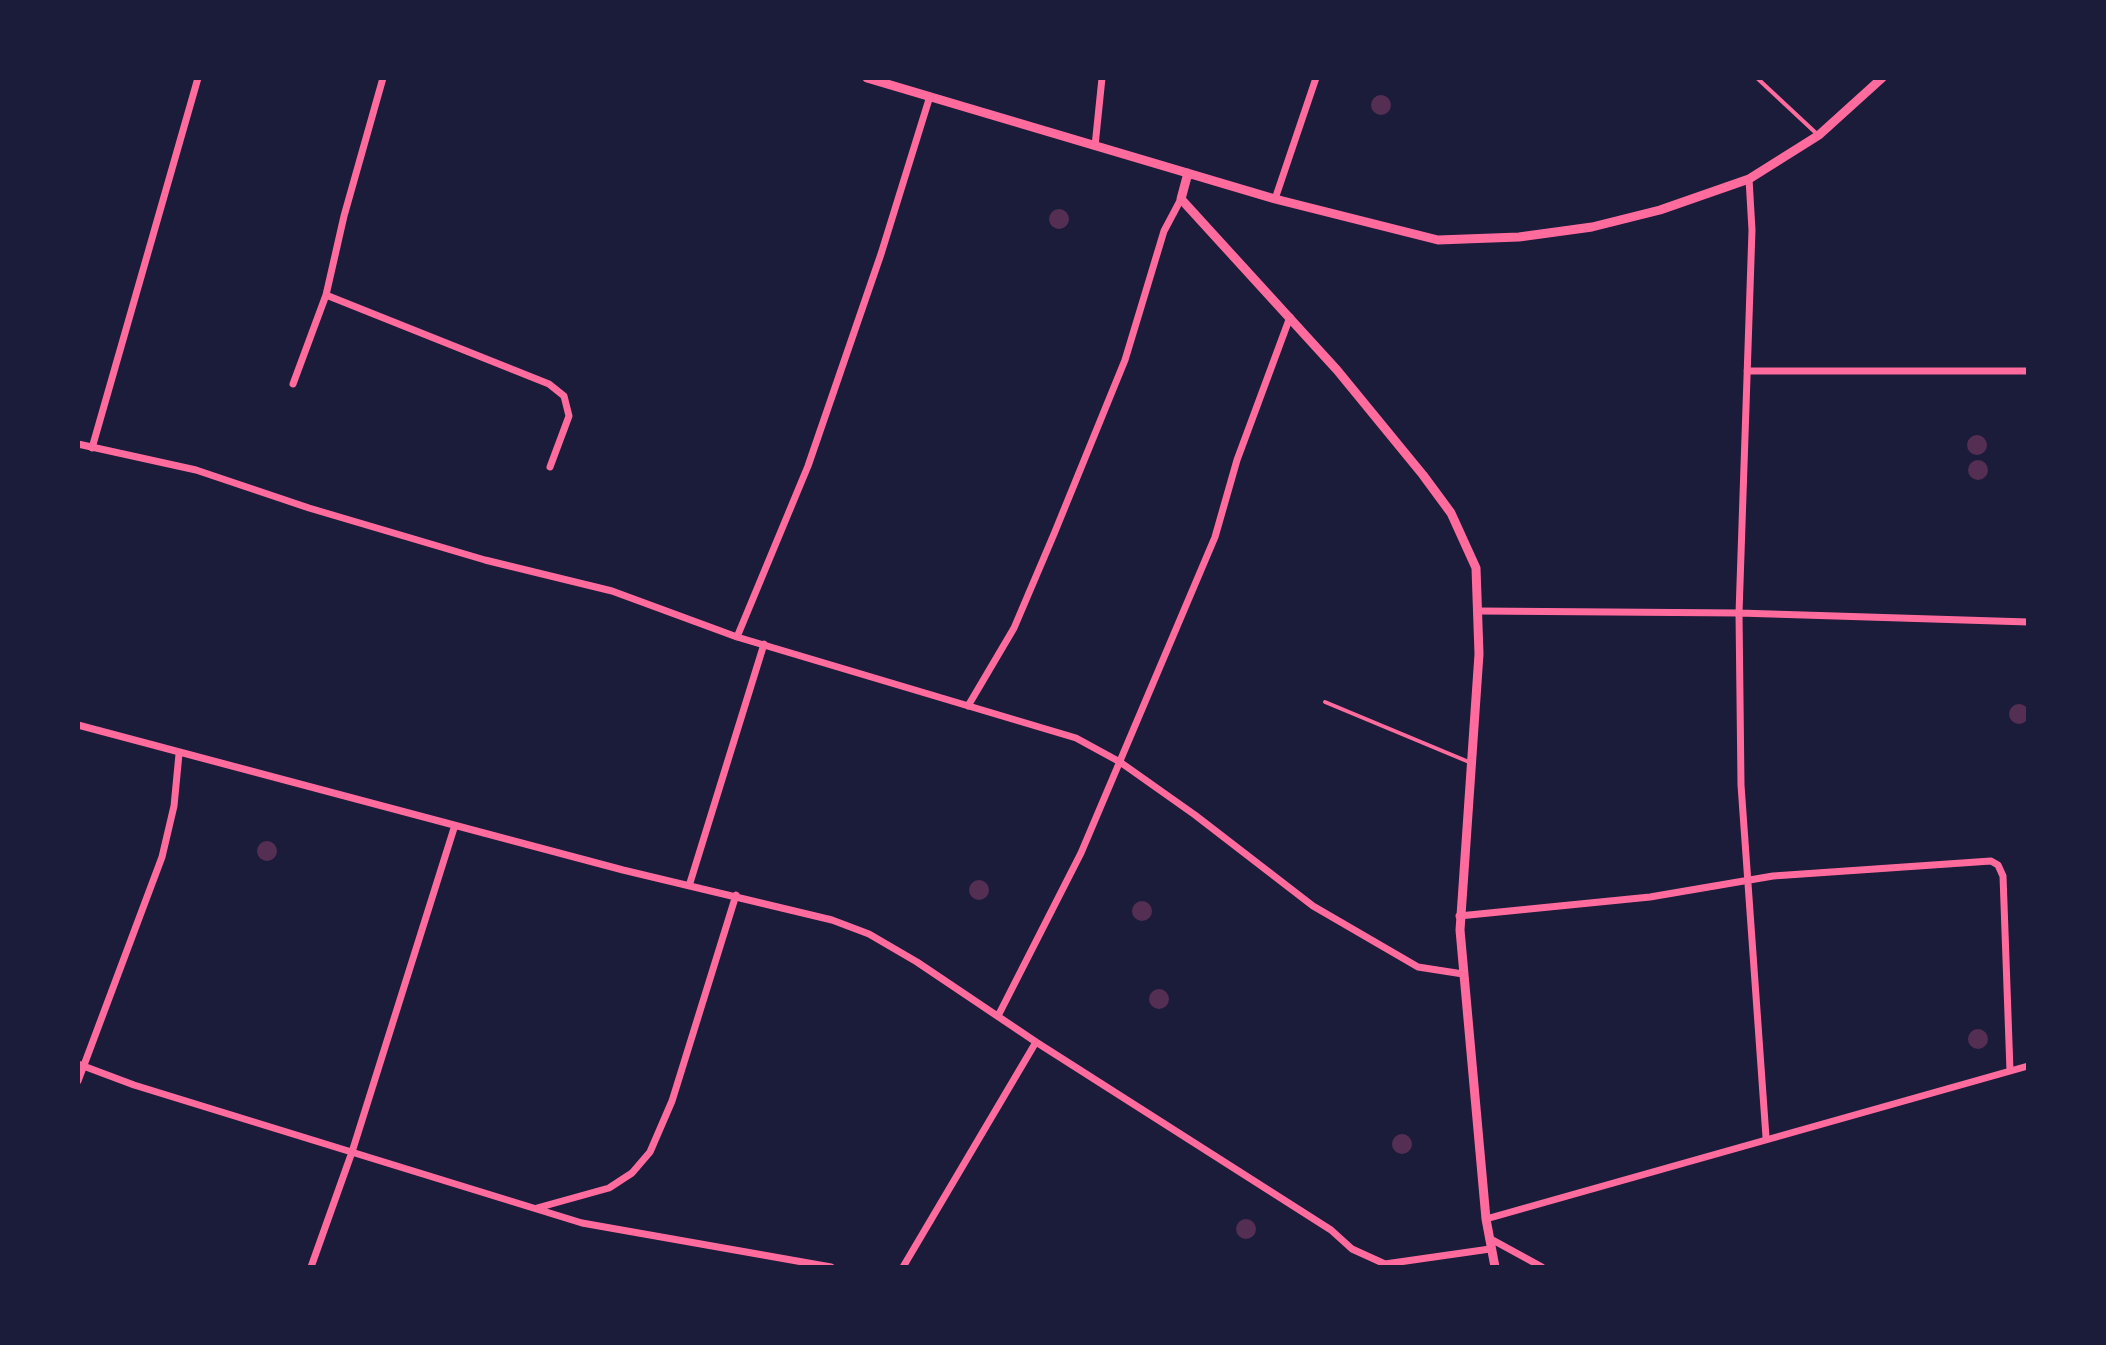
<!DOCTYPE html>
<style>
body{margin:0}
#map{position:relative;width:2106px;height:1345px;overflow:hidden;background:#1b1b3a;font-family:Overpass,sans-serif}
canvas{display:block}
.frame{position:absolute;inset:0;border:80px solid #1b1b3a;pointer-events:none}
</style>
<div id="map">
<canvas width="2106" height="1345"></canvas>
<div class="frame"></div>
</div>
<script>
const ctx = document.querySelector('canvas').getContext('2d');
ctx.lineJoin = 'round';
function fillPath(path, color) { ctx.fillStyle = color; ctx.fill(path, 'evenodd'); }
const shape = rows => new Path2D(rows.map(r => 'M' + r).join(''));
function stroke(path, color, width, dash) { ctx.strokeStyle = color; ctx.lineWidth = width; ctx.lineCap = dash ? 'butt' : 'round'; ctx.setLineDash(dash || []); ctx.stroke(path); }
fillPath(shape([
 '1371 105a10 10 0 1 1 20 0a10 10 0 1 1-20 0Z',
 '1049 219a10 10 0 1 1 20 0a10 10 0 1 1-20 0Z',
 '1967 445a10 10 0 1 1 20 0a10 10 0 1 1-20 0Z',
 '1968 470a10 10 0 1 1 20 0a10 10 0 1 1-20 0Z',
 '2009 714a10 10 0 1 1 20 0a10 10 0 1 1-20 0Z',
 '257 851a10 10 0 1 1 20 0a10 10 0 1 1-20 0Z',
 '969 890a10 10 0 1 1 20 0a10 10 0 1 1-20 0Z',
 '1132 911a10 10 0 1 1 20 0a10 10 0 1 1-20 0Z',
 '1149 999a10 10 0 1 1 20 0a10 10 0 1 1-20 0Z',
 '1968 1039a10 10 0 1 1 20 0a10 10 0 1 1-20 0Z',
 '1392 1144a10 10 0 1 1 20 0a10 10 0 1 1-20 0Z',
 '1236 1229a10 10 0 1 1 20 0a10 10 0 1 1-20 0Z'
]), '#542f53');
stroke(shape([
 [1757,78,1817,134],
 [1325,702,1469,762]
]), '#ff6b9d', 4);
stroke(shape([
 [1095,146,1102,78],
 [1749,179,1752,230,1739,613,1741,785,1766,1137],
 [1275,199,1316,78],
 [326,295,549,384,564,396,569,416,550,467],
 [1747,371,2028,371],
 [293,384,326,295,344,216,383,78],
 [78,444,196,470,309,508,485,560,612,591,737,637,1076,738,1120,762,1195,815,1313,906,1418,967,1463,974],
 [92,448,198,78],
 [1480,611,1739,613,2028,622],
 [737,637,808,466,881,254,930,96],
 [968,706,1014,628,1054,534,1125,360,1164,231,1181,199],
 [78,725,623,870,832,920,869,934,917,962,1036,1042,1331,1230,1352,1249,1385,1264,1490,1249],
 [689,886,764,644],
 [1459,916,1650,897,1773,876,1991,861,1998,865,2003,876,2010,1071],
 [998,1016,1081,853,1215,537,1237,460,1290,317],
 [78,1064,134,1085,582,1223,831,1267],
 [78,1081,162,857,174,806,179,754],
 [537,1208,609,1188,632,1173,650,1152,672,1101,736,895],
 [1486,1219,2028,1066],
 [1489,1238,1542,1267],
 [311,1267,352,1152,455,825],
 [903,1267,1036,1042]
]), '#ff6b9d', 7);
stroke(shape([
 [867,78,1275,199,1438,240,1519,237,1592,227,1660,210,1749,179,1819,135,1882,78],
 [1188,173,1181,199,1337,370,1423,475,1451,513,1476,568,1479,654,1460,930,1486,1219,1495,1267]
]), '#ff6b9d', 9);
</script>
